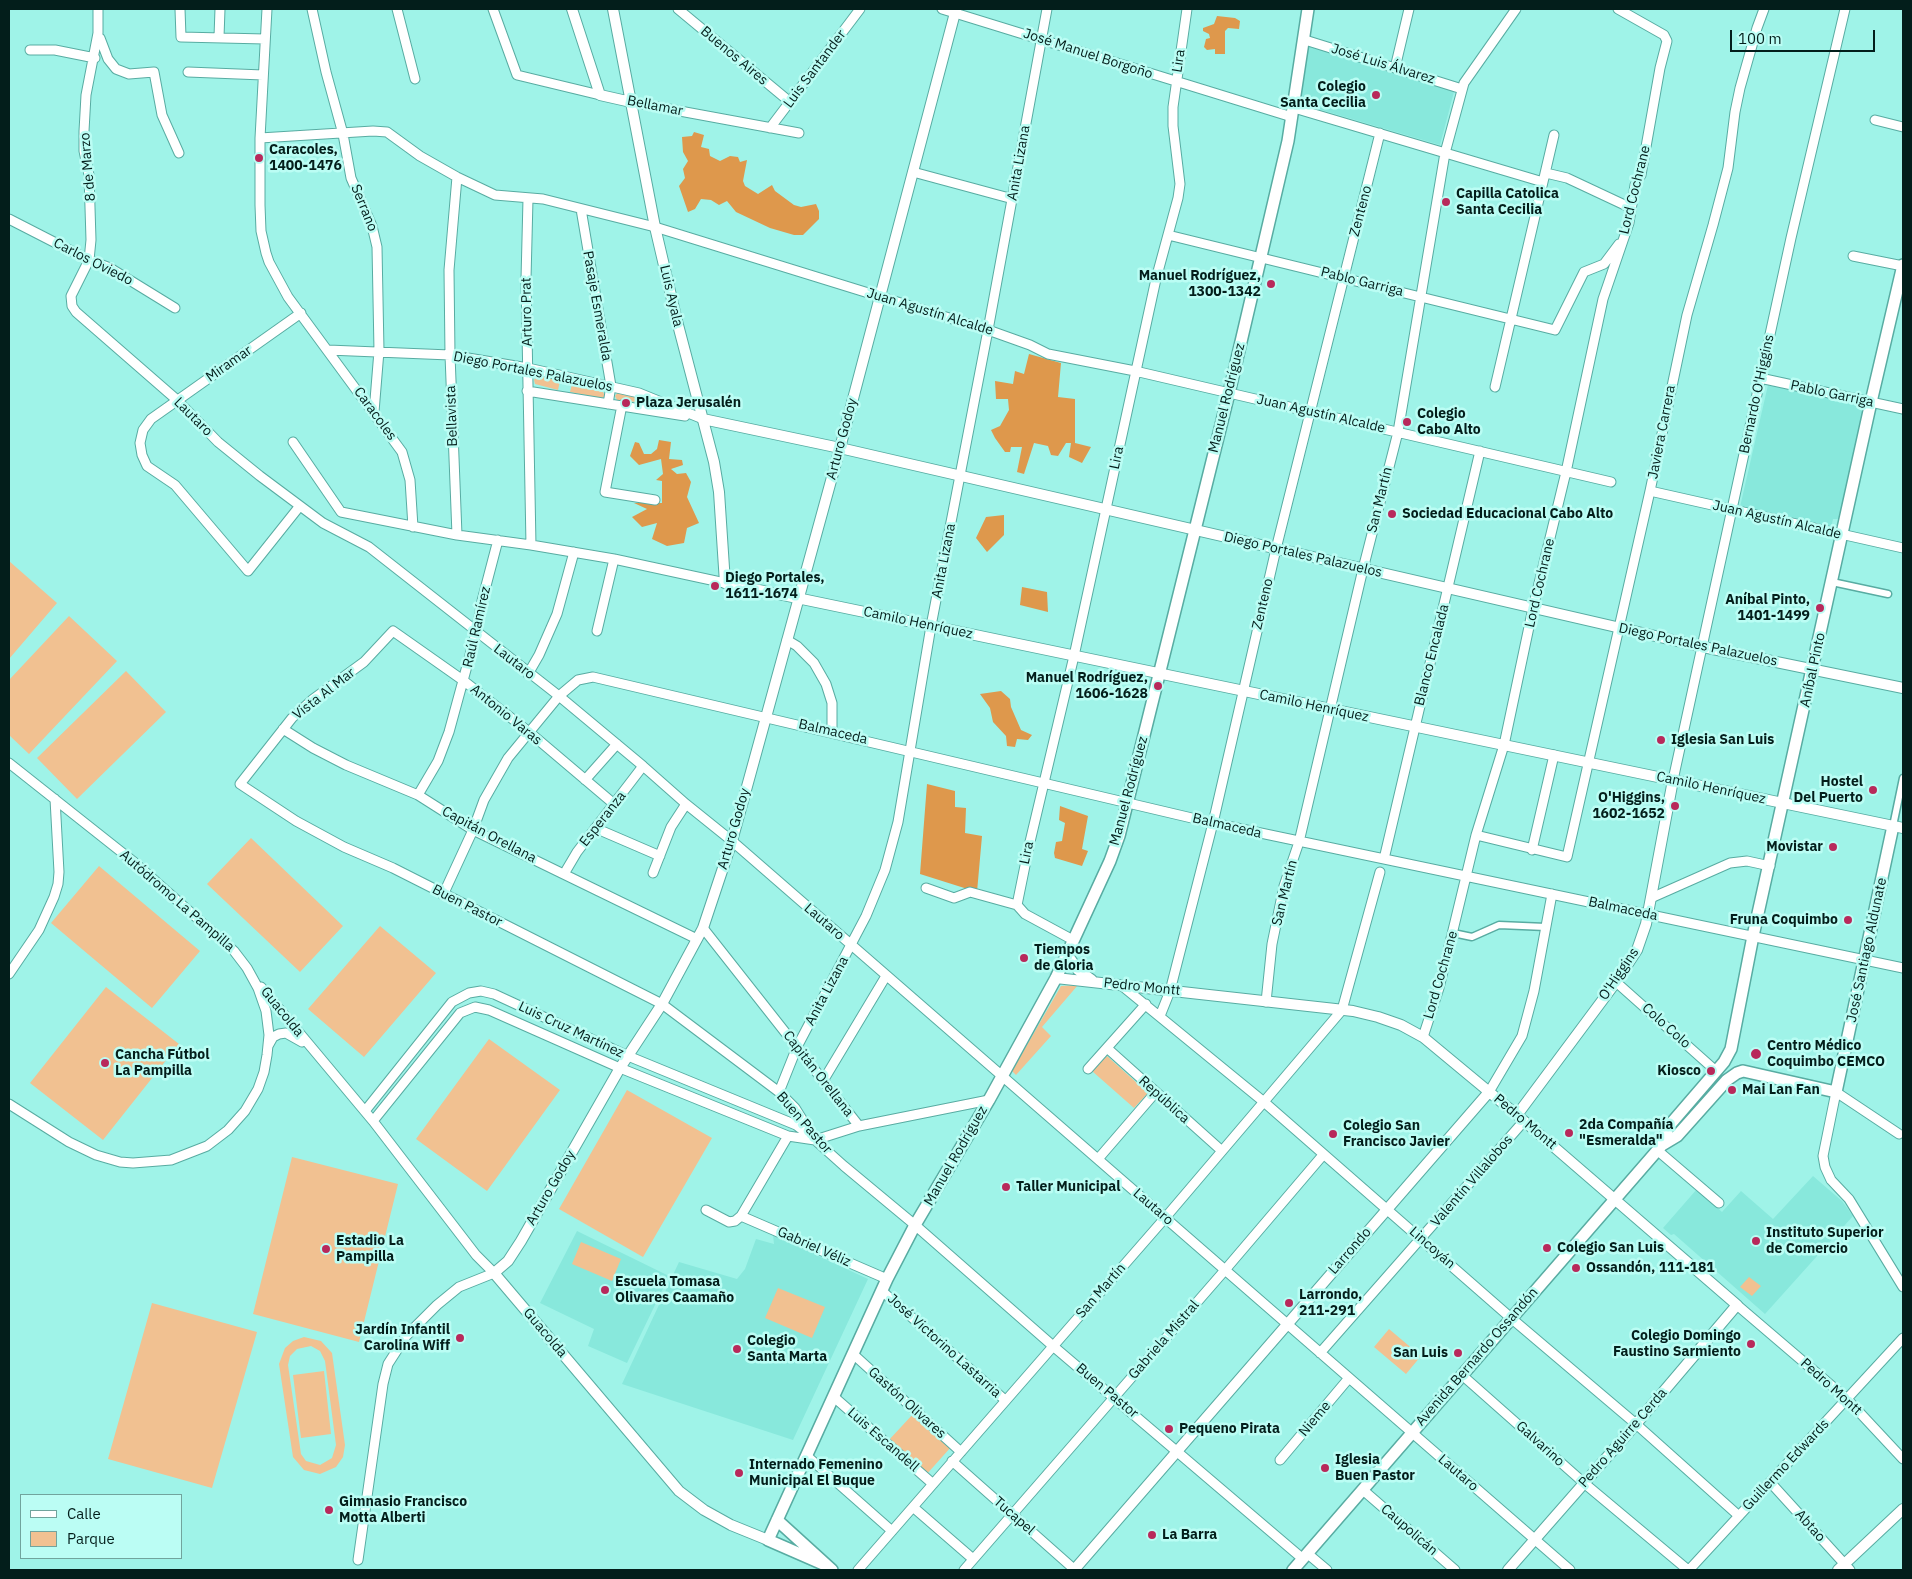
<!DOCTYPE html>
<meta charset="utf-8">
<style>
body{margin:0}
#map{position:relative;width:1912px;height:1579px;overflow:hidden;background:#9ff3e8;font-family:"IBM Plex Sans",sans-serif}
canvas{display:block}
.frame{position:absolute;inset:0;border:10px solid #031e1b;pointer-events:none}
.legend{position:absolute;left:20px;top:1494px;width:162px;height:65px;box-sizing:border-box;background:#bbfdf4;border:1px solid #71a49d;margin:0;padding:6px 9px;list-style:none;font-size:15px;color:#031e1b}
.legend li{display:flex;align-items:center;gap:10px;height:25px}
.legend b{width:25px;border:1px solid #71a49d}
.scale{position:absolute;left:1730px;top:30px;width:145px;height:22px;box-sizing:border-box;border:2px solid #031e1b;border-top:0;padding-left:6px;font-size:15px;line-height:18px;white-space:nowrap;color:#031e1b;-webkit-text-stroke:4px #bbfdf4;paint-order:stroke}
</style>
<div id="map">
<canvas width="1912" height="1579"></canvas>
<div class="frame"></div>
<ul class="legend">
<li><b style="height:6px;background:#fff"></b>Calle</li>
<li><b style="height:14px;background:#f1c191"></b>Parque</li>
</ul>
<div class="scale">100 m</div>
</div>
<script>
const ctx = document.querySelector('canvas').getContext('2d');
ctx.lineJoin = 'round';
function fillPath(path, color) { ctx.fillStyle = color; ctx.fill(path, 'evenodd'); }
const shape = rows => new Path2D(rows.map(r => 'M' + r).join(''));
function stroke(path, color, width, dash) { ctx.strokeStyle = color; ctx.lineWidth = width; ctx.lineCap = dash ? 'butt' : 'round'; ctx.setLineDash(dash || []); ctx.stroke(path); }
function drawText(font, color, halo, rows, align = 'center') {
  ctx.font = font + ' "IBM Plex Sans",sans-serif'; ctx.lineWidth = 5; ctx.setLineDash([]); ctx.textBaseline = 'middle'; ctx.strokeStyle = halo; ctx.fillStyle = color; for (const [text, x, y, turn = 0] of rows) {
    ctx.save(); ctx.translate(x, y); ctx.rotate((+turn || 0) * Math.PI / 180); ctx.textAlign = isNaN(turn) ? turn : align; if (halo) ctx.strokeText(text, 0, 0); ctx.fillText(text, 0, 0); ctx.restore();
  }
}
fillPath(shape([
 [1307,46,1455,88,1440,145,1298,103],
 [1768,385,1866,404,1839,519,1833,519,1831,528,1740,507],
 [1813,1176,1842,1201,1853,1216,1765,1314,1674,1234,1671,1235,1663,1228,1697,1189,1722,1212,1741,1191,1773,1219],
 [577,1231,669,1276,627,1363,588,1346,594,1329,540,1303],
 [773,1235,868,1279,793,1440,622,1384,679,1262,737,1279,745,1269,756,1239,774,1244]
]), '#88e8dc');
fillPath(shape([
 [540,376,560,381,558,390,535,384,534,380,536,377],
 [572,384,603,392,605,396,602,398,570,392],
 [618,392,656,404,617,400,615,396],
 [9,561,57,603,9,659],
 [69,616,117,661,29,754,9,735,9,680],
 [126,671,166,712,77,799,37,758],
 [251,838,343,926,300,972,207,884],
 [99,866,200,951,152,1008,51,923],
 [380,926,436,973,364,1057,308,1009],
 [1078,985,1042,1027,1051,1036,1016,1075,1012,1071,1061,986],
 [106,987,179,1044,103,1140,30,1083],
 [489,1039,560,1090,487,1191,416,1139],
 [1107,1056,1148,1093,1134,1108,1092,1071],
 [627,1090,712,1138,643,1257,559,1209],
 [292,1157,398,1184,359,1342,253,1314],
 [581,1242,621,1259,612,1281,572,1264],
 [1749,1277,1761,1286,1752,1296,1740,1287],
 [778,1288,825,1307,812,1338,765,1318],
 [152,1303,257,1332,212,1488,108,1459],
 [1389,1329,1421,1356,1406,1374,1374,1347],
 [304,1337,321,1341,332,1353,345,1445,343,1457,336,1467,320,1474,304,1470,293,1457,279,1364,285,1348,293,1341],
 [311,1346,320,1351,325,1361,336,1445,332,1458,320,1465,306,1461,301,1454,288,1365,290,1356,297,1349],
 [324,1371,331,1434,301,1438,293,1375],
 [914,1413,951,1447,926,1475,888,1441]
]), '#f1c191');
fillPath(shape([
 [1217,16,1235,18,1240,21,1239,29,1228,28,1225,31,1225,54,1215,54,1215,49,1207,50,1204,47,1206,39,1210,38,1209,34,1203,31,1203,28,1214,24],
 [694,132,704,135,701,147,709,149,710,156,720,161,730,156,738,157,740,162,747,160,743,181,745,186,758,194,772,185,775,191,794,205,801,207,816,204,819,211,819,219,803,235,794,235,770,228,736,212,727,201,719,205,711,200,701,199,695,209,688,212,679,186,685,178,683,169,688,161,683,152,682,137,692,136],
 [1029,354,1061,363,1058,397,1075,399,1075,443,1091,447,1082,463,1069,457,1071,443,1066,443,1058,456,1051,455,1048,446,1034,443,1024,474,1017,472,1022,447,1011,447,1010,452,1005,452,995,438,991,430,1000,426,1009,410,1008,399,996,399,995,381,1013,384,1015,371,1024,374],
 [659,440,671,442,669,459,682,460,683,465,671,469,677,474,686,473,691,482,687,497,699,523,687,528,684,543,667,546,652,539,657,523,642,527,632,517,647,509,634,503,662,503,662,481,656,480,663,474,661,459,639,465,630,456,635,442,639,443,644,454,651,454,657,449],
 [1004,515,1004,535,987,552,976,538,986,517],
 [1022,587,1047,592,1048,612,1020,605],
 [1001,691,1010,699,1011,707,1021,730,1032,735,1028,740,1017,739,1015,747,1007,746,1006,736,993,722,990,708,980,694],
 [927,784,955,791,955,807,966,808,965,833,982,836,977,892,920,874],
 [1060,806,1088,816,1082,849,1088,851,1082,866,1055,858,1054,853,1056,842,1062,841,1065,823,1059,820]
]), '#de984c');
const pedestrian = shape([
 [1832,582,1888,594],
 [1893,826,1903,778],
 [1453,933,1472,937,1499,925,1546,927]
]);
const minor = shape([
 [98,9,98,33,86,95,84,131,84,151,89,175,91,240,89,260,71,296,72,306,76,312,177,400,218,442,260,476,323,523,369,547,559,696,643,766,686,804,732,841,1570,1570],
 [180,9,181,37,265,39],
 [267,9,260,138,260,205,261,231,266,253,269,262,288,297,402,452,410,480,413,527],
 [312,9,326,72,343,134,351,178,372,226,377,247,379,351,374,412],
 [397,9,415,79],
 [493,9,517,75,600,95],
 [678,9,790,102],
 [942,9,1292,117],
 [219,37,220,9],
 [100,38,108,59,116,69,129,74,154,72,162,115,179,153],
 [1305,40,1462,89],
 [30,50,55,50,95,58],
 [1395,68,1409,9],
 [188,72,263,75],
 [631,102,799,133],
 [1294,108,1543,182],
 [1875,120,1903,127],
 [770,128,860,9],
 [260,138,373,131,387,132,420,156,457,177,495,195,543,199,655,227,988,330,1030,345,1048,354,1135,371,1611,482],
 [913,172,1013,199],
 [1546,173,1567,178,1631,208],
 [457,177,449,270,450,355,457,535],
 [528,199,526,279,531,545],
 [581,209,611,386,608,404],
 [9,219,89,260,110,268,175,308],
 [1168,235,1555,330,1584,272,1604,264,1619,244],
 [1853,256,1903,266],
 [328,350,450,355,528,368,639,393,703,419],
 [1760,378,1903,409],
 [1495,387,1554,135],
 [527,391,685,416],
 [622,405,605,492,655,500],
 [293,442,341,512,457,535,531,545,614,559,725,583],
 [1650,491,1903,548],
 [299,507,248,571,175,485,147,466,142,455,140,443,143,430,151,419,301,313],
 [597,631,614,559],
 [787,640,797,646,814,663,826,684,832,703,832,732],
 [528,674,539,655,557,614,574,552],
 [283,729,313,748,346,765,418,795,473,830,697,939],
 [9,763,134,862,234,951,247,968,258,988,266,1011,269,1035,267,1055,264,1072,258,1089,245,1111,228,1130,207,1146,171,1160,133,1163,120,1162,96,1155,69,1142,9,1104],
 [585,780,617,744],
 [1673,780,1791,238,1845,9],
 [418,795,438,761,449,732,476,633,482,601,498,540],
 [614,804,529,732,464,681,393,631,364,662,312,700,292,718,240,784,296,821,344,847,393,868,662,1004,779,1092,795,1108,815,1140,844,1166,915,1225,1053,1346,1303,1559],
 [595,828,660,856],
 [1476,835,1567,857,1650,491,1687,315,1713,225,1728,168,1735,112,1740,88,1757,28,1764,9],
 [1532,850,1554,755],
 [1384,859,1480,451],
 [653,873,671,827,686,804],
 [564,874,577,852,643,766],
 [926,888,954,898,970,892,1017,905],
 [443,895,473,830,484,800,508,758,559,696,578,680,593,677,1213,823,1903,968],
 [1651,898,1730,863,1747,861,1770,866],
 [703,928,859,1126],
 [1073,940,1025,914,1017,905,1029,846,1074,656,1156,279,1178,198,1180,184,1173,126,1173,107,1187,9],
 [9,974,39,930,54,897,58,884,59,872,55,799],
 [1616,982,1716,1071],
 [1121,985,1264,1102,1511,1318,1636,1424,1739,1516],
 [261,987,373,1121,476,1255,494,1273,459,1287,437,1305,406,1336,388,1364,383,1384,358,1560],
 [1266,1002,1272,944,1284,886,1299,842,1363,569,1398,432,1445,153,1464,83,1516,9],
 [1160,1016,1170,991,1213,823,1276,549,1380,133],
 [1423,1037,1439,988,1476,835,1504,745,1533,608,1566,472,1603,299,1629,223,1635,185,1641,175,1660,68,1667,41,1664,35,1618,9],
 [268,1046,273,1037,279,1034,286,1033,302,1042],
 [1107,1048,1222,1151],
 [1088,1069,1146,1004],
 [823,1081,886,976],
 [779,1092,797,1047,866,916,885,870,898,822,931,626,988,330,1047,9],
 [1489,1092,1522,1036,1534,991,1552,894],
 [365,1111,452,1002,469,993,481,991,494,994,628,1056,796,1125,809,1135],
 [373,1121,460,1013,475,1007,489,1010,620,1068,788,1136,815,1140,859,1126,989,1100],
 [1899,1134,1836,1092,1823,1156,1825,1167,1831,1180,1849,1199,1903,1287],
 [1657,1150,1719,1203],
 [1098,1159,1155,1093],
 [706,1210,729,1222,735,1221,741,1216,788,1136],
 [741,1216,887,1279],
 [882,1291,1005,1400],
 [1737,1305,1847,1399,1903,1459],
 [1320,1353,1524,1121],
 [853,1354,961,1452],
 [1462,1375,1584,1483,1688,1570],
 [834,1397,933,1484],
 [807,1456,892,1531],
 [1280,1460,1349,1378],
 [952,1461,1075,1570],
 [1770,1482,1850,1570],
 [1363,1490,1455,1570],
 [913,1507,973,1559],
 [1308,1554,1327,1570],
 [858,1570,1165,1218,1342,1010,1380,872],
 [964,1570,1225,1270,1323,1155],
 [1689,1570,1903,1338]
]);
const tertiary = shape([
 [572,9,600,95,631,102],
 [613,9,655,227,677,321,714,462,719,492,725,583,1903,828],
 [703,419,840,448,1703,647,1903,688],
 [1067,954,1078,970,1092,980],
 [1056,978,1353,1011,1378,1017,1401,1025,1423,1037,1517,1115,1737,1305,1636,1424,1508,1570],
 [1517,1115,1616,982,1637,950,1646,924,1673,780],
 [768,1540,731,1525,704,1510,679,1491,494,1273,508,1261,521,1241,620,1068,662,1004,703,928,732,841,840,448,956,9],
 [1074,1570,1489,1092],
 [1838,1570,1903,1509]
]);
const secondary = shape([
 [1662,1145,1668,1127,1724,1062,1731,1049,1753,936,1871,402,1903,265],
 [777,1520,832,1570],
 [823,1564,768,1540,887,1279,915,1225,989,1100,1056,978,1110,861,1119,836,1229,393,1288,141,1308,9],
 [1293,1570,1662,1145,1677,1136,1727,1080,1737,1073,1743,1071,1836,1092,1893,826]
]);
stroke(pedestrian, '#58aca2', 9);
stroke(minor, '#58aca2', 11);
stroke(tertiary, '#58aca2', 12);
stroke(secondary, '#58aca2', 14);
stroke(pedestrian, '#fff', 6);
stroke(minor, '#fff', 9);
stroke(tertiary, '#fff', 10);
stroke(secondary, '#fff', 11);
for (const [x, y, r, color] of [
 [1376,95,5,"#b8295b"],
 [259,158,5,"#b8295b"],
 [1446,202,5,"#b8295b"],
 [1271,284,5,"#b8295b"],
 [626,403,5,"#b8295b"],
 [1407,422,5,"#b8295b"],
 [1392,514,5,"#b8295b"],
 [715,586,5,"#b8295b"],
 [1820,608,5,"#b8295b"],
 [1158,686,5,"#b8295b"],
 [1661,740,5,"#b8295b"],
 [1873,790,5,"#b8295b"],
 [1675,806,5,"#b8295b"],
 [1833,847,5,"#b8295b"],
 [1848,920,5,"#b8295b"],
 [1024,958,5,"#b8295b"],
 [1756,1054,6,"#b8295b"],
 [105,1063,5,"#b8295b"],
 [1711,1071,5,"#b8295b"],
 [1732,1090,5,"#b8295b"],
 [1569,1133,5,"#b8295b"],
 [1333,1134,5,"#b8295b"],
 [1006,1187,5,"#b8295b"],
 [1756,1241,5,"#b8295b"],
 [1547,1248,5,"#b8295b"],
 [326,1249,5,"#b8295b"],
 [1576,1268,5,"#b8295b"],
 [605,1290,5,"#b8295b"],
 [1289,1303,5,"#b8295b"],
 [460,1338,5,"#b8295b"],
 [1751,1344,5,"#b8295b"],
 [737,1349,5,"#b8295b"],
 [1458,1353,5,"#b8295b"],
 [1169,1429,5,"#b8295b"],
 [1325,1468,5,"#b8295b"],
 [739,1473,5,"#b8295b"],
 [329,1510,5,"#b8295b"],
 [1152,1535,5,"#b8295b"]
]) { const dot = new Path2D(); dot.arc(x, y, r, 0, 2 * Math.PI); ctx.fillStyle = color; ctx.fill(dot); stroke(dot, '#bbfdf4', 2); }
drawText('14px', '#031e1b', '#bbfdf4', [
 ["José Manuel Borgoño",1088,54,18],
 ["Buenos Aires",734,56,40],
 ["Lira",1179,61,-81],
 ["José Luis Álvarez",1383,64,17],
 ["Luis Santander",815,69,-53],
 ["Bellamar",655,106,11],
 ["Anita Lizana",1019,163,-80],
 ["8 de Marzo",88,167,-95],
 ["Lord Cochrane",1635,190,-76],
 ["Serrano",364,208,68],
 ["Zenteno",1361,211,-75],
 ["Carlos Oviedo",93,262,27],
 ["Pablo Garriga",1362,282,14],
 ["Luis Ayala",671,296,77],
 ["Pasaje Esmeralda",597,306,80],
 ["Arturo Prat",527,312,-91],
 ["Juan Agustín Alcalde",930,312,17],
 ["Miramar",229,364,-35],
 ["Diego Portales Palazuelos",533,372,11],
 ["Bernardo O'Higgins",1757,394,-78],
 ["Pablo Garriga",1832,394,12],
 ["Manuel Rodríguez",1227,398,-76],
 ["Caracoles",375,414,54],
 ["Juan Agustín Alcalde",1321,414,13],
 ["Bellavista",452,416,-92],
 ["Lautaro",193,417,45],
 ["Javiera Carrera",1662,432,-79],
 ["Arturo Godoy",842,439,-75],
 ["Lira",1117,458,-78],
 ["San Martín",1380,500,-76],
 ["Juan Agustín Alcalde",1777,520,13],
 ["Diego Portales Palazuelos",1303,555,13],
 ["Anita Lizana",944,561,-79],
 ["Lord Cochrane",1540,583,-77],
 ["Zenteno",1263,604,-77],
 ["Camilo Henríquez",918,623,12],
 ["Raúl Ramírez",477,627,-77],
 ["Diego Portales Palazuelos",1698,645,12],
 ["Blanco Encalada",1432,655,-76],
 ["Lautaro",514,662,38],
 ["Aníbal Pinto",1813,670,-78],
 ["Vista Al Mar",324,694,-38],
 ["Camilo Henríquez",1314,706,12],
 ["Antonio Varas",506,715,39],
 ["Balmaceda",833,732,13],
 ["Camilo Henríquez",1711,788,12],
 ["Manuel Rodríguez",1129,791,-75],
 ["Esperanza",603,819,-52],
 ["Balmaceda",1227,826,13],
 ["Arturo Godoy",734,829,-74],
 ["Capitán Orellana",489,835,28],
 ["Lira",1027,853,-78],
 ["San Martín",1285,893,-76],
 ["Autódromo La Pampilla",177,901,41],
 ["Buen Pastor",467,906,27],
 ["Balmaceda",1623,909,12],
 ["Lautaro",824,922,41],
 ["José Santiago Aldunate",1867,950,-78],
 ["O'Higgins",1619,974,-56],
 ["Lord Cochrane",1441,975,-74],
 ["Pedro Montt",1142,987,6],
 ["Anita Lizana",827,991,-62],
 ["Guacolda",282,1012,51],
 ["Colo Colo",1666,1026,42],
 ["Luis Cruz Martínez",571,1030,25],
 ["Capitán Orellana",818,1074,52],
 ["República",1164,1100,42],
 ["Pedro Montt",1525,1122,40],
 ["Buen Pastor",804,1123,49],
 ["Manuel Rodríguez",956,1156,-60],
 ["Valentín Villalobos",1472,1181,-49],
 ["Arturo Godoy",551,1188,-60],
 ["Lautaro",1153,1207,41],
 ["Gabriel Véliz",814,1247,24],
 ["Lincoyán",1432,1248,41],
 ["Larrondo",1350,1251,-49],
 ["San Martín",1101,1291,-49],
 ["Guacolda",545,1333,50],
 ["Gabriela Mistral",1164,1340,-49],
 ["José Victorino Lastarria",944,1346,42],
 ["Avenida Bernardo Ossandón",1477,1357,-49],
 ["Pedro Montt",1831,1387,42],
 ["Buen Pastor",1107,1391,40],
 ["Gastón Olivares",907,1403,42],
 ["Nieme",1315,1419,-50],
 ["Pedro Aguirre Cerda",1623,1438,-49],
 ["Luis Escandell",883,1440,41],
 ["Galvarino",1540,1444,42],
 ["Guillermo Edwards",1786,1465,-47],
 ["Lautaro",1458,1473,41],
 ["Tucapel",1014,1516,41],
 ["Abtao",1810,1526,48],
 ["Caupolicán",1409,1530,41]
]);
drawText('bold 14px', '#031e1b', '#bbfdf4', [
 ["Colegio",1366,87,"right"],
 ["Santa Cecilia",1366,103,"right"],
 ["Caracoles,",269,150],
 ["1400-1476",269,166],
 ["Capilla Catolica",1456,194],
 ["Santa Cecilia",1456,210],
 ["Manuel Rodríguez,",1261,276,"right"],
 ["1300-1342",1261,292,"right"],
 ["Plaza Jerusalén",636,403],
 ["Colegio",1417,414],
 ["Cabo Alto",1417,430],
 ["Sociedad Educacional Cabo Alto",1402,514],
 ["Diego Portales,",725,578],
 ["1611-1674",725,594],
 ["Aníbal Pinto,",1810,600,"right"],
 ["1401-1499",1810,616,"right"],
 ["Manuel Rodríguez,",1148,678,"right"],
 ["1606-1628",1148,694,"right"],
 ["Iglesia San Luis",1671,740],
 ["Hostel",1863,782,"right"],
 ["Del Puerto",1863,798,"right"],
 ["O'Higgins,",1665,798,"right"],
 ["1602-1652",1665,814,"right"],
 ["Movistar",1823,847,"right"],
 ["Fruna Coquimbo",1838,920,"right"],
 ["Tiempos",1034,950],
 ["de Gloria",1034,966],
 ["Centro Médico",1767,1046],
 ["Coquimbo CEMCO",1767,1062],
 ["Cancha Fútbol",115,1055],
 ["La Pampilla",115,1071],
 ["Kiosco",1701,1071,"right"],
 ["Mai Lan Fan",1742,1090],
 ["2da Compañía",1579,1125],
 ["\"Esmeralda\"",1579,1141],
 ["Colegio San",1343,1126],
 ["Francisco Javier",1343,1142],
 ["Taller Municipal",1016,1187],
 ["Instituto Superior",1766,1233],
 ["de Comercio",1766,1249],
 ["Estadio La",336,1241],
 ["Pampilla",336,1257],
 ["Colegio San Luis",1557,1248],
 ["Ossandón, 111-181",1586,1268],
 ["Escuela Tomasa",615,1282],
 ["Olivares Caamaño",615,1298],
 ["Larrondo,",1299,1295],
 ["211-291",1299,1311],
 ["Jardín Infantil",450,1330,"right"],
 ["Carolina Wiff",450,1346,"right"],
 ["Colegio Domingo",1741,1336,"right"],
 ["Faustino Sarmiento",1741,1352,"right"],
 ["Colegio",747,1341],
 ["Santa Marta",747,1357],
 ["San Luis",1448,1353,"right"],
 ["Pequeno Pirata",1179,1429],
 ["Iglesia",1335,1460],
 ["Buen Pastor",1335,1476],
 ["Internado Femenino",749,1465],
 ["Municipal El Buque",749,1481],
 ["Gimnasio Francisco",339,1502],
 ["Motta Alberti",339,1518],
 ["La Barra",1162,1535]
], 'left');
</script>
